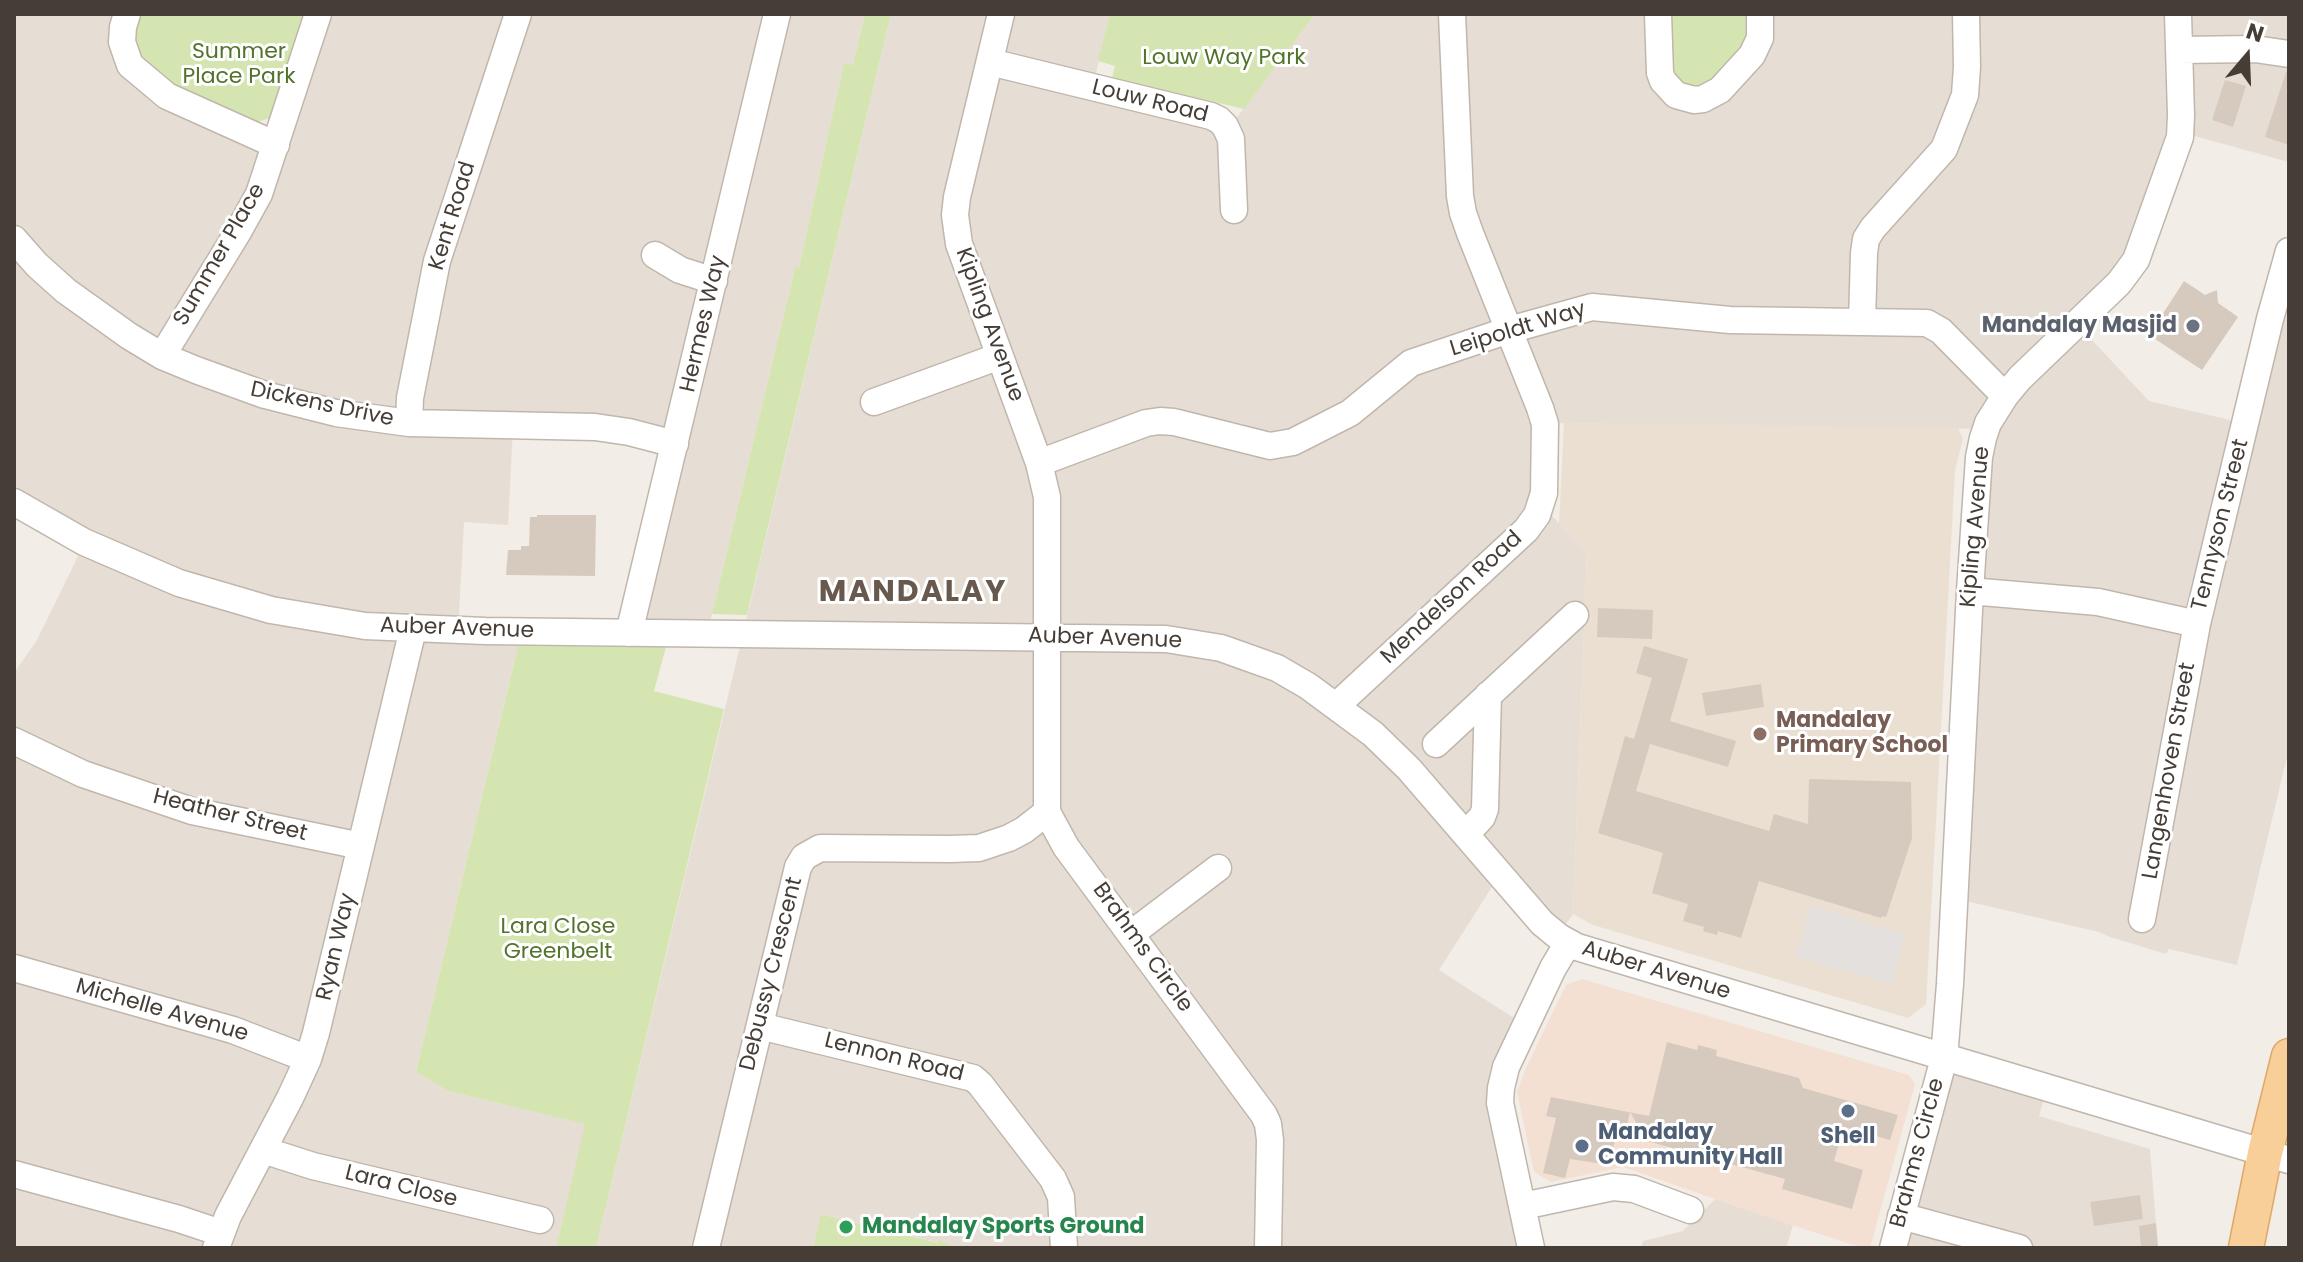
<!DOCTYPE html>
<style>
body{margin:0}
#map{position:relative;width:2303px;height:1262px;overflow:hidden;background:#f2ede6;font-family:Poppins,sans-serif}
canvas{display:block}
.frame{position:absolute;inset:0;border:16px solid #453d36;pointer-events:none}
.north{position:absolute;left:2207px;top:16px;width:80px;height:80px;-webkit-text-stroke:6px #fff;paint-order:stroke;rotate:19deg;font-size:22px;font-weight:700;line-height:32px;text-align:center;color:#453d36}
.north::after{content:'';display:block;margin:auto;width:28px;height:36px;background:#453d36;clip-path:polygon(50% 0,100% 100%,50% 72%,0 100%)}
</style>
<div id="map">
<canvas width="2303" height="1262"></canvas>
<div class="frame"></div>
<div class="north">N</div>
</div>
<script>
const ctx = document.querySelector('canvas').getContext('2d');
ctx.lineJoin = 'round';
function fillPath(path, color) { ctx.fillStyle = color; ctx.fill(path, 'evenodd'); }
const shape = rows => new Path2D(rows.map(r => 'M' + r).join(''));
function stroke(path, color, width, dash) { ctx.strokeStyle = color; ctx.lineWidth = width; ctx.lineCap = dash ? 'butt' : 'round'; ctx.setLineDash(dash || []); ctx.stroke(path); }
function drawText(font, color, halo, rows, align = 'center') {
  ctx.font = font + ' Poppins,sans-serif'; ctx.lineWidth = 6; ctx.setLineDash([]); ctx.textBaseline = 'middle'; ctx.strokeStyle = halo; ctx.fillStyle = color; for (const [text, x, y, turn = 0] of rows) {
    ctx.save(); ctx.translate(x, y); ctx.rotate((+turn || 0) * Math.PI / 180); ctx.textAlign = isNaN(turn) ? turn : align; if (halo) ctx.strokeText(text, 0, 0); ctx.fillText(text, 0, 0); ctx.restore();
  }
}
fillPath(shape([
 [14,14,128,14,275,144,317,14,865,14,853,65,844,64,799,268,795,268,707,635,627,634,674,445,513,427,508,525,464,522,458,631,521,633,416,1072,448,1091,586,1124,556,1248,14,1248,14,673,37,640,84,544,14,503],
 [891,14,1110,14,1093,85,1229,128,1315,14,2289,14,2289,162,2180,132,2138,252,2076,323,2149,401,2243,423,2289,246,2289,749,2237,965,2169,949,2166,954,2110,937,2099,932,1953,898,1985,429,1544,423,1541,504,1587,553,1573,914,1556,938,1499,876,1439,970,1525,1025,1504,1067,1529,1248,957,1248,940,1240,939,1243,822,1214,813,1248,596,1248],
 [1942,1059,2047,1089,2039,1116,2150,1149,2158,1248,1891,1248],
 [1715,1199,1793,1225,1786,1248,1641,1248,1643,1241,1683,1231]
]), '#e6ded5');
fillPath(shape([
 [1582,979,1909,1075,1915,1084,1870,1248,1863,1248,1764,1216,1623,1167,1551,1182,1534,1172,1517,1092,1525,1070,1566,985]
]), '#f3e0d2');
fillPath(shape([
 [1564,423,1958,428,1963,439,1955,470,1926,1004,1908,1018,1593,925,1573,914,1587,554,1559,524]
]), '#ebdfd1');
fillPath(shape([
 [136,14,308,14,270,118,254,123,175,90,137,59,131,27],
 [865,14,891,14,749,606,747,615,712,614,795,268,799,268,844,63,853,65],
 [1110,14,1315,14,1244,109,1112,78,1115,66,1098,61],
 [1667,14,1752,14,1753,36,1705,90,1673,83],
 [518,646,666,647,654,691,724,709,596,1248,556,1248,585,1124,448,1091,416,1072],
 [821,1214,938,1243,940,1240,957,1248,813,1248]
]), '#d5e5b1');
fillPath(shape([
 [1811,906,1906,935,1891,984,1796,956]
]), '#e3e0de');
fillPath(shape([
 [2286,72,2289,72,2289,145,2265,137],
 [2225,80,2246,86,2233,127,2212,120],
 [2184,281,2205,295,2217,290,2218,303,2238,317,2202,370,2149,335],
 [537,515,596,515,595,576,506,575,508,550,521,550,521,546,529,546,530,517,537,517],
 [1598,608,1653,610,1652,639,1597,637],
 [1644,646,1688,659,1670,721,1736,741,1728,767,1650,744,1636,791,1769,831,1774,814,1808,824,1809,779,1911,782,1912,838,1886,917,1882,916,1881,918,1759,881,1741,938,1718,931,1717,935,1703,931,1704,927,1683,921,1688,904,1652,893,1663,853,1598,833,1625,736,1634,739,1652,678,1636,673],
 [1761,684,1764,707,1706,716,1702,693],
 [1667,1042,1697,1050,1698,1045,1717,1050,1716,1056,1799,1078,1803,1088,1898,1115,1890,1140,1844,1127,1834,1161,1863,1170,1852,1209,1782,1189,1785,1179,1647,1141,1630,1112,1625,1134,1617,1132,1609,1165,1570,1159,1565,1178,1543,1173,1556,1118,1546,1116,1551,1097,1649,1116],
 [2140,1195,2143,1219,2094,1226,2090,1202],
 [2156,1223,2158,1248,2141,1248,2139,1226]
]), '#d6cabf');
const minor = shape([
 [127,14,123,27,122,42,130,65,167,96,276,145],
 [1001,14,957,197,955,215,959,244,1039,463,1047,497,1047,812,1066,847,1264,1115,1268,1124,1270,1140,1268,1248],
 [1658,14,1660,73,1663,81,1676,95,1694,100,1703,99,1720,90,1752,55,1760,38,1760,14],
 [2179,50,2255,49,2289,54],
 [990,62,1211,116,1219,120,1225,126,1231,139,1234,210],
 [14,239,37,265,66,291,129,336,162,356,196,370,265,395,336,413,409,423,595,427,629,432,675,444],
 [655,255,680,270,714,281],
 [1862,322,1864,253,1866,239,1873,228,1944,149,1965,95,1967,67,1966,14],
 [162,356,238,232,259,194,318,14],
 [874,402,1000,356],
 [409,423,410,398,437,261,518,14],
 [1039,463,1146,423,1160,421,1174,422,1270,446,1293,442,1350,413,1411,363,1509,330,1592,307,1730,320,1927,323,1941,331,2005,396],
 [14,502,84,542,179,583,271,610,365,626,485,631,1166,639,1221,648,1277,668,1308,686,1373,734,1409,769,1542,923,1559,937,1577,947,2289,1160],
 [1970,591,2098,602,2197,624],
 [629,633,777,14],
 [1336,706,1526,530,1537,515,1544,493,1545,424,1540,408,1470,233,1463,213,1460,196,1452,14],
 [14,741,83,774,192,811,361,846],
 [1436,744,1575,615],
 [1466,834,1482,817,1485,809,1488,695],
 [2142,919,2197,624,2270,319,2289,251],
 [1131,934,1218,868],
 [14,968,233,1030,308,1059],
 [760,1026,973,1078,980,1084,1053,1179,1061,1197,1064,1248],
 [263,1150,313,1166,540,1220],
 [14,1174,179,1219,221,1233],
 [1523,1206,1613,1187,1634,1189,1690,1210],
 [1901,1216,2019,1248],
 [216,1248,228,1216,290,1098,308,1059,316,1033,413,629],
 [706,1248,798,867,804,857,820,848,950,849,979,848,1009,838,1024,830,1047,812],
 [1531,1248,1500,1103,1501,1088,1506,1067,1553,968,1568,943],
 [1893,1248,1944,1058,1950,984,1970,591,1979,457,1983,438,1988,423,2005,396,2020,378,2119,283,2136,260,2180,137,2181,115,2178,14]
]);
const major = shape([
 [2246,1248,2265,1153,2289,1056]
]);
stroke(minor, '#c0b6ac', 29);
stroke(major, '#dda969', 37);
stroke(minor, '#fff', 26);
stroke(major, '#f9cf99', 34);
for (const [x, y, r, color] of [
 [2193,326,8,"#6b7280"],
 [1760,734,8,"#8d6e63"],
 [1848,1111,8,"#5c6f8a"],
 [1582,1146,8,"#5c6f8a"],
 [846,1227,8,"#2e9e5b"]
]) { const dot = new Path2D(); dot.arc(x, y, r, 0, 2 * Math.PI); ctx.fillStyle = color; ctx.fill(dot); stroke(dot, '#fff', 3); }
drawText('22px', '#52732c', '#fff', [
 ["Summer",239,52],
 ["Place Park",239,77],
 ["Louw Way Park",1224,58],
 ["Lara Close",558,927],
 ["Greenbelt",558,952]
]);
drawText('22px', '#453d36', '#fff', [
 ["Louw Road",1150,102,14],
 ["Kent Road",453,216,-73],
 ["Summer Place",220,255,-60],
 ["Hermes Way",704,324,-77],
 ["Kipling Avenue",989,325,70],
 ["Leipoldt Way",1518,330,-17],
 ["Dickens Drive",322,405,12],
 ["Tennyson Street",2221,525,-76],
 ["Kipling Avenue",1976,527,-85],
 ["Mendelson Road",1452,598,-43],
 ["Auber Avenue",457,629,2],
 ["Auber Avenue",1105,639,2],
 ["Langenhoven Street",2170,771,-80],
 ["Heather Street",230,816,14],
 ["Ryan Way",337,947,-77],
 ["Brahms Circle",1142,948,54],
 ["Auber Avenue",1656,971,17],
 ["Debussy Crescent",772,974,-76],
 ["Michelle Avenue",162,1011,16],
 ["Lennon Road",894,1058,14],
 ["Brahms Circle",1918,1153,-75],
 ["Lara Close",401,1187,14]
]);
drawText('bold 22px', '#5b616d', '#fff', [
 ["Mandalay Masjid",2177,326]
], 'right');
drawText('bold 22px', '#785e54', '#fff', [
 ["Mandalay",1776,721],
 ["Primary School",1776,746]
], 'left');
drawText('bold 22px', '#4e5e75', '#fff', [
 ["Mandalay",1598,1133],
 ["Community Hall",1598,1158],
 ["Shell",1848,1137,"center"]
], 'left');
drawText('bold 22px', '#27864d', '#fff', [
 ["Mandalay Sports Ground",862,1227]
], 'left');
ctx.letterSpacing = '2px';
drawText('bold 30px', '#67594e', '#fff', [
 ["MANDALAY",913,593]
]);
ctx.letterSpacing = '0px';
</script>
